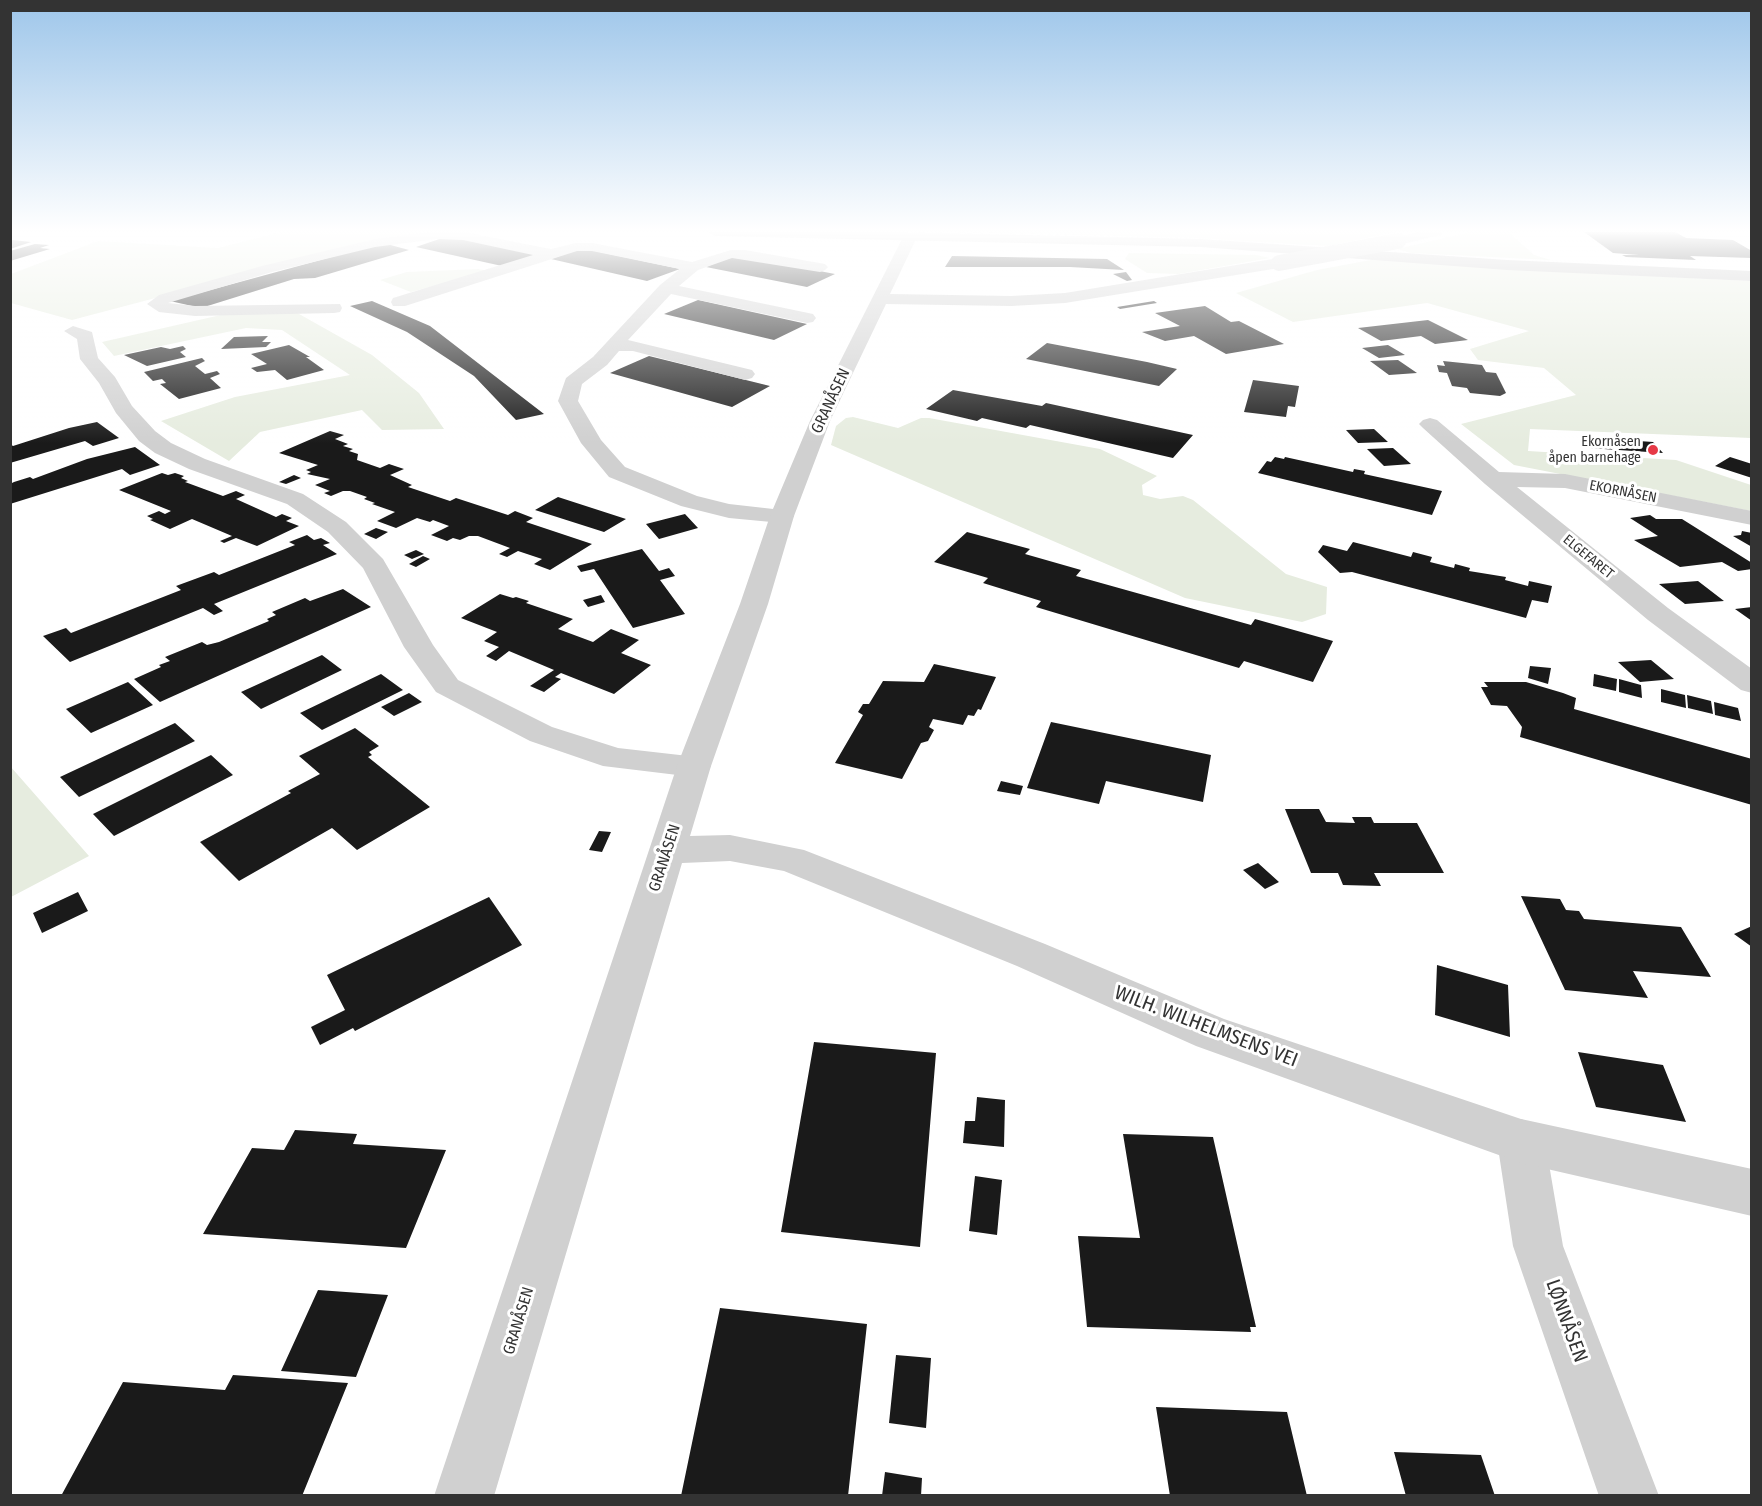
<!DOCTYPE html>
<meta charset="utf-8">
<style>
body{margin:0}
#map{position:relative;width:1762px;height:1506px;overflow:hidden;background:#fff;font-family:"Fira Sans Condensed",sans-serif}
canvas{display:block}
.frame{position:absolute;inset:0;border:12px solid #333;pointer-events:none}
</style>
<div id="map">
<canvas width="1762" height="1506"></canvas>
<div class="frame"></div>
</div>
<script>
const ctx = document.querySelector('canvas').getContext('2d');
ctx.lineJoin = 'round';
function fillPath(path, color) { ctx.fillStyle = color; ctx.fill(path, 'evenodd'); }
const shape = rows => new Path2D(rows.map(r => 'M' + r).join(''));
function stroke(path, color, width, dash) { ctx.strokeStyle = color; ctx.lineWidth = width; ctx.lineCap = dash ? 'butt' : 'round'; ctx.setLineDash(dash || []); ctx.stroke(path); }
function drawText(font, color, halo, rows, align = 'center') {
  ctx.font = font + ' "Fira Sans Condensed",sans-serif'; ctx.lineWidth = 6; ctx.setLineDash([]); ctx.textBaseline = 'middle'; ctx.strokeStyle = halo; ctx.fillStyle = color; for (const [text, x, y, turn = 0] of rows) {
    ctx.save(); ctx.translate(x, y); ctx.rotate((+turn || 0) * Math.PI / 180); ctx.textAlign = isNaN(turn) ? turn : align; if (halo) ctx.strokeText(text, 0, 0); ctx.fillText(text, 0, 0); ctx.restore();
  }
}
fillPath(shape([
 [281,232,426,232,379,239,72,320,11,303,11,274,98,241,218,248],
 [957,232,1395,232,1328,246,1196,238],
 [1471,232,1518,232,1511,234,1534,255,1551,260,1411,253,1397,249],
 [1129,253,1256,255,1270,258,1179,274,1147,273,1125,259],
 [1376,259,1511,269,1751,281,1751,438,1530,429,1528,451,1676,460,1751,485,1751,511,1514,465,1461,424,1576,395,1544,368,1478,360,1470,349,1529,331,1427,303,1293,322,1236,293,1317,270],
 [478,269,489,271,411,292,380,280,407,272],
 [292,310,372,355,419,393,444,429,382,430,362,410,260,432,229,461,161,421,235,397,350,375,282,330,246,328,114,356,102,342,234,312],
 [853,417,898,428,921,418,929,418,1100,449,1157,476,1142,485,1143,495,1160,499,1183,496,1193,500,1286,574,1327,587,1326,614,1302,622,1185,598,831,445,836,426,846,418],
 [10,766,89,856,11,897,10,897]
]), '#e6ecdf');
fillPath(shape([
 [1584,232,1675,232,1686,238,1733,240,1752,251,1752,258,1690,256,1696,260,1626,257,1622,255,1639,255,1613,253],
 [448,236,538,255,502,266,416,247],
 [10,240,13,240,31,242,10,249],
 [383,243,409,250,315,278,294,279,201,308,170,301],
 [35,244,49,245,40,248,50,249,10,261,10,251],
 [581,248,680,269,647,281,551,259],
 [736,255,835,274,807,287,706,267],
 [952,256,1107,259,1124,270,1070,267,945,267],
 [1126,272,1132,280,1127,281,1113,274],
 [698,300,807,324,774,340,664,314],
 [372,301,430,326,544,414,516,420,474,376,407,332,350,306],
 [1154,301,1157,303,1120,309,1117,307],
 [1205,306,1231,322,1239,321,1284,344,1226,354,1194,336,1165,341,1142,332,1180,326,1155,313],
 [1428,320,1468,340,1435,344,1421,336,1381,341,1358,328],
 [268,336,262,342,271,342,266,347,221,349,234,337],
 [1047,343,1147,362,1177,369,1159,386,1026,359],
 [289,345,310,357,306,357,324,370,287,380,275,370,257,372,251,368,267,364,251,354],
 [1388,345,1405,355,1379,358,1362,348],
 [183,346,186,349,180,352,186,357,147,366,124,355,161,347,170,349],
 [649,356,770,386,732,407,610,373],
 [202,358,205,361,195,366,205,374,217,371,220,374,210,378,221,388,179,399,160,384,166,383,162,379,153,381,144,372],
 [1398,360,1417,373,1389,375,1370,361],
 [1443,361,1482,365,1486,372,1496,373,1506,393,1500,396,1470,393,1467,388,1452,386,1447,373,1439,372,1437,365,1445,366],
 [1253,380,1299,386,1295,407,1288,406,1286,417,1244,412],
 [953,390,1042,406,1046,403,1193,435,1173,458,1030,425,1026,428,982,418,977,421,926,409],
 [97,422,119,438,93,446,85,441,10,463,10,444,13,446,69,428],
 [1374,429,1388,442,1358,443,1346,430],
 [330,431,344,435,335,439,348,444,343,446,353,449,349,451,358,454,357,460,380,468,389,464,404,469,390,475,412,485,408,487,450,501,456,498,508,515,515,511,533,518,526,522,592,544,550,570,534,564,542,559,518,551,507,557,499,554,510,548,478,536,469,536,460,540,453,538,447,541,431,535,449,526,433,520,430,522,417,518,396,528,377,521,395,512,372,504,375,503,364,499,367,497,350,491,343,491,331,496,324,493,330,491,315,485,330,479,307,474,311,472,306,470,318,465,279,453],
 [1581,437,1653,442,1663,453,1589,448],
 [135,447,160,465,130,475,122,469,10,504,10,484,14,482,30,477,33,479,87,459],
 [1393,448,1411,464,1384,466,1367,449],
 [1275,457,1284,459,1285,457,1353,472,1354,469,1365,471,1364,474,1442,491,1432,515,1258,473,1267,461,1271,462],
 [1730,457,1752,464,1752,478,1715,466],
 [162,473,168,475,175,473,184,476,181,478,188,481,185,482,223,496,236,491,245,495,236,499,276,517,282,514,292,518,286,521,299,526,257,546,236,538,224,543,220,541,232,536,192,519,170,529,150,520,153,519,147,516,159,511,165,514,171,511,119,490],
 [294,475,301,478,286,484,279,482],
 [558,497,626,519,604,532,535,510],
 [685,514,698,528,659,539,646,524],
 [1650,515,1656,519,1682,519,1752,563,1752,569,1738,571,1722,562,1680,567,1634,540,1658,536,1630,518],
 [376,528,388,532,376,539,364,534],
 [1742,531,1752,533,1752,547,1733,536,1741,535],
 [967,532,1030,549,1025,554,1081,570,1076,576,1251,625,1255,619,1333,641,1313,682,1244,661,1239,668,1036,607,1041,601,983,583,988,578,934,562],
 [307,535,314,540,321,538,330,543,323,545,337,554,214,604,223,611,214,615,203,608,70,662,43,636,66,628,71,633,181,590,176,586,214,572,219,575,295,545,289,542],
 [1353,542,1411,557,1413,552,1432,557,1430,562,1454,568,1455,564,1470,568,1469,571,1506,577,1505,580,1528,586,1529,581,1552,586,1548,603,1532,600,1526,618,1352,572,1340,573,1318,552,1323,545,1347,551],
 [642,549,659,571,669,568,675,576,660,580,685,614,633,628,594,569,581,572,577,566],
 [416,550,424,554,412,559,404,555],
 [423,556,430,559,416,567,409,564],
 [1698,581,1724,601,1685,604,1659,584],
 [343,589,371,607,160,702,134,679,161,667,159,665,170,661,165,657,202,642,207,645,219,642,269,621,267,619,276,615,272,612,305,598,310,601],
 [500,594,513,598,516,597,529,601,526,603,573,619,558,629,593,642,611,629,639,640,621,653,651,665,614,694,561,673,555,677,561,679,544,692,530,686,554,670,509,651,496,661,486,656,499,647,484,641,497,632,461,618],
 [601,595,605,602,588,607,583,600],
 [1752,607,1752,621,1735,609],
 [322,655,342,670,261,709,241,692],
 [1651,660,1674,679,1640,682,1618,662],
 [934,664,996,677,981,710,978,709,974,716,968,715,963,725,933,719,929,727,934,730,928,741,921,743,902,779,835,763,863,715,858,712,863,704,869,704,883,681,924,682],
 [1530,666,1551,668,1548,684,1528,678],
 [381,674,403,690,322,730,300,713],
 [1594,674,1617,679,1616,691,1593,686],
 [1619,679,1641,685,1642,698,1619,692],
 [128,682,153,705,91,733,66,709],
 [1484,682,1526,682,1563,693,1576,698,1574,709,1752,759,1752,805,1520,737,1522,727,1507,706,1491,705,1481,687,1488,687],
 [1661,689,1685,695,1686,708,1661,702],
 [409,693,422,702,394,716,381,707],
 [1687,695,1711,701,1713,714,1688,708],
 [1714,702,1738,708,1741,721,1715,715],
 [1051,722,1211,755,1203,802,1106,781,1099,804,1027,788],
 [175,723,195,741,79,797,60,777],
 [355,728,379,746,369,752,372,755,368,757,430,807,357,850,332,828,239,881,200,842,291,793,288,791,320,774,299,756],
 [211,755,233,775,114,836,93,814],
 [1001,781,1023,786,1020,795,997,791],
 [1285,809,1319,809,1326,822,1355,823,1352,817,1371,817,1374,823,1417,823,1444,873,1374,873,1381,886,1343,885,1338,873,1311,873],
 [599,831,611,832,602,852,589,850],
 [1258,863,1279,882,1265,889,1243,870],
 [78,892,88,911,42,933,33,913],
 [1521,896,1560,899,1566,910,1579,911,1584,919,1681,927,1711,977,1633,971,1648,998,1565,990],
 [489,897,522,945,355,1031,353,1028,320,1045,311,1027,345,1010,327,975],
 [1752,926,1752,947,1734,934],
 [1437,965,1508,985,1510,1037,1435,1015],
 [814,1042,936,1053,920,1247,781,1232],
 [1578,1052,1663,1065,1686,1122,1596,1107],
 [977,1097,1005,1100,1004,1147,963,1143,965,1121,975,1121],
 [295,1130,357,1134,353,1144,446,1150,406,1248,203,1234,252,1148,284,1150],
 [1123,1134,1213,1137,1256,1327,1250,1327,1251,1332,1087,1327,1078,1236,1140,1238],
 [975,1176,1002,1180,997,1235,969,1231],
 [318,1290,388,1295,356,1377,281,1371],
 [720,1308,867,1324,848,1496,681,1496],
 [896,1355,931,1358,926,1428,889,1423],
 [233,1375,348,1383,302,1496,61,1496,123,1382,225,1390],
 [1156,1407,1287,1412,1307,1496,1170,1496],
 [1394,1452,1481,1455,1495,1496,1406,1496],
 [885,1472,922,1478,921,1496,882,1496]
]), '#1a1a1a');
fillPath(shape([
 [428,232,464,232,551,249,576,243,592,243,692,262,731,250,745,250,825,264,828,267,825,270,820,272,732,258,698,270,679,286,813,314,816,318,813,322,807,323,671,294,628,340,752,370,755,374,752,378,745,380,633,351,619,351,607,365,582,384,578,401,601,440,625,467,697,496,729,504,791,511,794,516,791,521,782,523,729,518,681,506,609,477,581,443,558,401,566,378,593,357,660,285,680,269,592,251,577,251,405,306,393,306,391,302,393,298,533,255,463,240,437,239,375,247,272,272,168,303,195,306,340,304,342,308,340,312,334,313,195,316,159,312,147,304,159,295,262,266,375,239,428,232],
 [73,326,92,332,98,358,115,377,132,406,155,431,171,443,205,459,303,494,346,522,383,559,433,645,458,680,552,727,618,748,706,758,711,766,706,774,694,777,603,766,530,741,436,692,404,647,363,568,328,532,287,504,189,469,155,453,139,441,116,413,99,383,80,359,77,339,64,331,73,326],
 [1430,418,1437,420,1499,472,1565,474,1752,511,1752,525,1565,488,1517,487,1668,608,1752,669,1752,693,1741,690,1648,620,1485,484,1423,428,1419,424,1423,420,1430,418],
 [1521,1119,1538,1126,1545,1141,1563,1246,1659,1496,1599,1496,1513,1246,1497,1141,1504,1126,1521,1119]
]), '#d0d0d0');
fillPath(shape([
 [1418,232,1443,232,1441,235,1398,245,1391,241,1393,238,1418,232],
 [910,233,917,237,890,294,1011,296,1065,293,1279,258,1287,263,1279,268,1065,303,1011,306,886,304,830,421,794,516,768,604,711,766,690,836,730,835,804,850,1045,944,1224,1019,1521,1119,1752,1169,1752,1216,1521,1163,1196,1046,1017,966,784,871,730,861,682,863,494,1496,434,1496,677,766,740,604,770,516,810,421,903,237,910,233]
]), '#d0d0d0');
fillPath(shape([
 [708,232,900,232,1201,239,1507,260,1752,271,1752,281,1507,270,1201,247,715,236,708,232]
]), '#bdbdbd');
stroke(shape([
 [1279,263,1398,241]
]), '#d0d0d0', 16);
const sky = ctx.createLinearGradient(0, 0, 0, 443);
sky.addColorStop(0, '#9ec6ea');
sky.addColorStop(0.52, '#fff');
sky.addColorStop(1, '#ffffff00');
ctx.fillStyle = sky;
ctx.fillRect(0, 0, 1762, 443);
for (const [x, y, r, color] of [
 [1653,450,6,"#e63946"]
]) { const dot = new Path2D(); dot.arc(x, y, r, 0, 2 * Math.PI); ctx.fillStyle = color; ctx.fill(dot); stroke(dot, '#fff', 2); }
drawText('14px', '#333', '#fff', [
 ["Ekornåsen",1641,442],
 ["åpen barnehage",1641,458]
], 'right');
drawText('14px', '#333', '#fff', [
 ["EKORNÅSEN",1623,492,11],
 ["ELGEFARET",1588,557,39]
]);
drawText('16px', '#333', '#fff', [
 ["GRANÅSEN",831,401,-65],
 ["GRANÅSEN",665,858,-72],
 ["GRANÅSEN",519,1321,-73]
]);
drawText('20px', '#333', '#fff', [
 ["WILH. WILHELMSENS VEI",1206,1027,21],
 ["LØNNÅSEN",1566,1321,70]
]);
</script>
